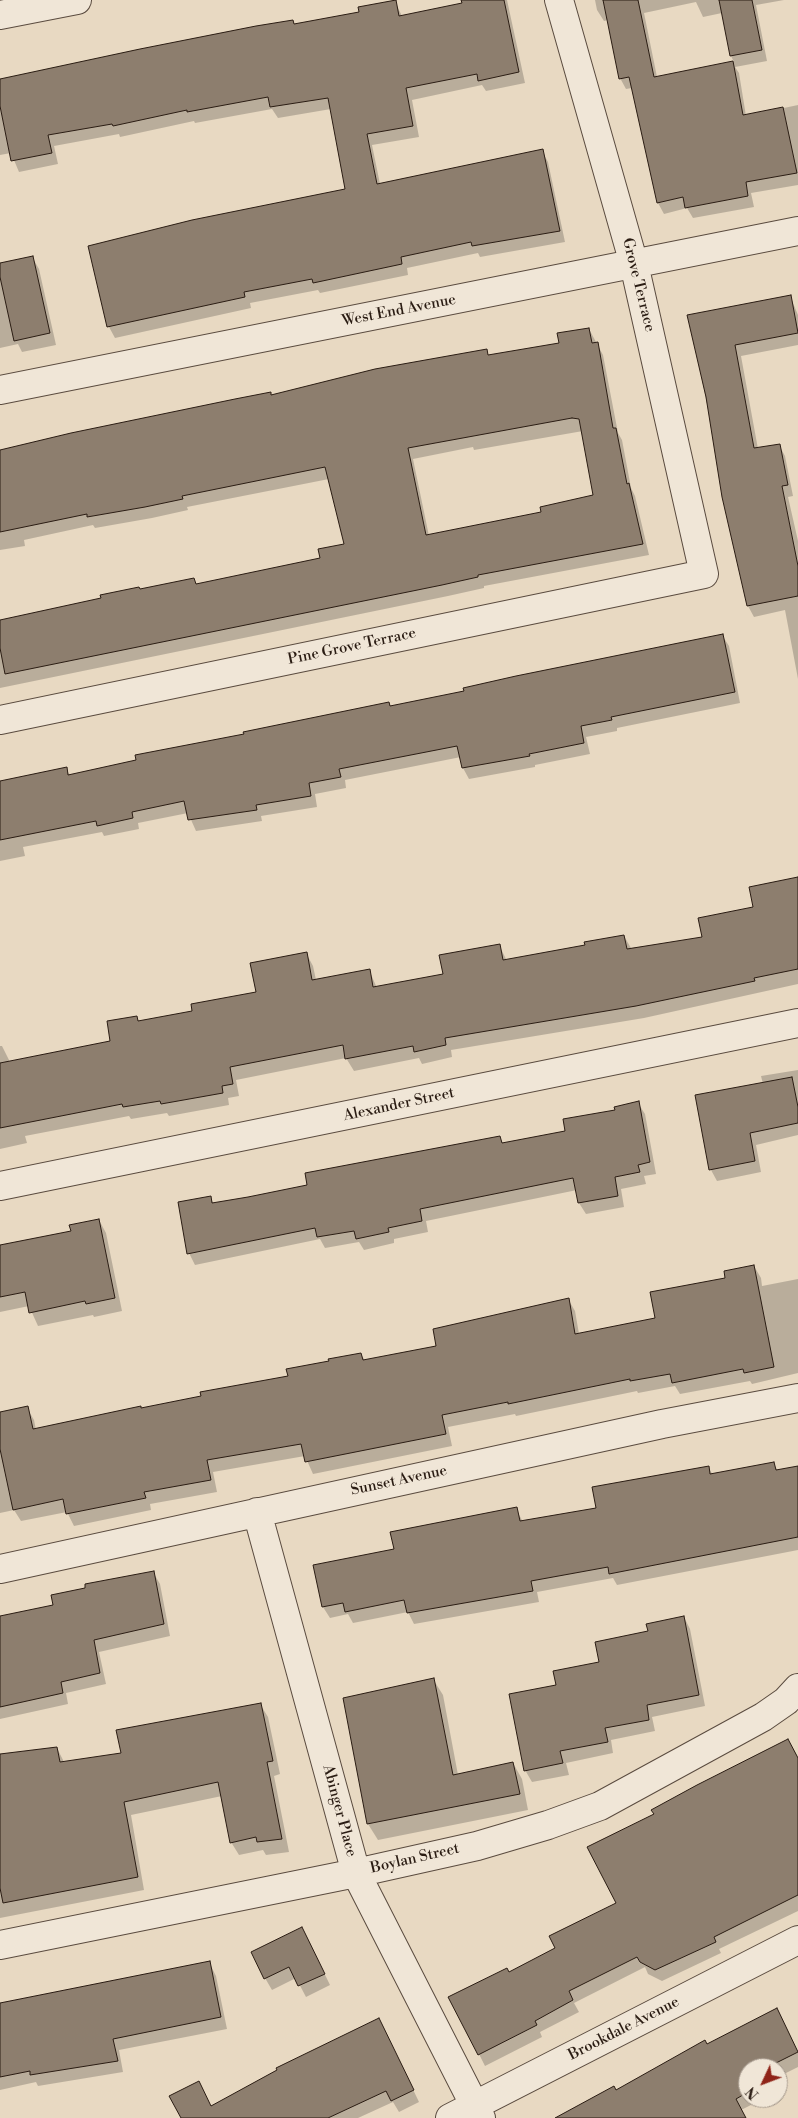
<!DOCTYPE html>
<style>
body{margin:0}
#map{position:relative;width:798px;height:2118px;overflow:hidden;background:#e8d9c2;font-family:"Libre Bodoni",serif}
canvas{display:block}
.north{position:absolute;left:738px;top:2058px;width:50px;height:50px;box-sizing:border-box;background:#f0e6d7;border:1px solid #a19589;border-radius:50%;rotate:227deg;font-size:14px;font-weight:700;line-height:20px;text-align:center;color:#2a1c13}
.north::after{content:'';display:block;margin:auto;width:18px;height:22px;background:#8f2418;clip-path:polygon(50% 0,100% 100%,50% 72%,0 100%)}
</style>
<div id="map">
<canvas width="798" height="2118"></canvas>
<div class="north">N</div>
</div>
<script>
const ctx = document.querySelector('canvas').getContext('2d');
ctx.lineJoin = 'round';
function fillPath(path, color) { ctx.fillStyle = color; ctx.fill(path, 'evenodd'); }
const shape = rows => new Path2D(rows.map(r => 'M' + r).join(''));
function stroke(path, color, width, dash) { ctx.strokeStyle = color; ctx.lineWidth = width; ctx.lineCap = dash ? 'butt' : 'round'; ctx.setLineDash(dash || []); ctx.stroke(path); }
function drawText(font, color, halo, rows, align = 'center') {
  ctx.font = font + ' "Libre Bodoni",serif'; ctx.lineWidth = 4; ctx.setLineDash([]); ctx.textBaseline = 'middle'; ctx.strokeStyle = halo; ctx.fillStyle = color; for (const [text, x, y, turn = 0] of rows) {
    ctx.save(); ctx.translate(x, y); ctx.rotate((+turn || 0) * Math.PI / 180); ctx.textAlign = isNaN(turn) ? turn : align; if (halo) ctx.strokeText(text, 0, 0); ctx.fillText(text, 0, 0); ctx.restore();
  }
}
fillPath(shape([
 [462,0,507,0,525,83,486,91,482,85,412,100,419,137,372,145,380,184,542,151,548,162,565,242,480,257,478,253,407,268,408,275,320,293,318,290,250,303,251,308,115,338,109,327,89,247,347,190,331,109,278,118,272,109,195,123,194,121,120,137,119,134,54,146,58,164,19,172,11,153,0,155,0,81,361,13,395,2,402,16,463,4],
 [595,0,784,0,756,5,767,61,735,67,739,73,746,116,798,105,798,185,751,193,754,207,693,218,687,208,664,214,658,203,632,88,626,89,620,78,608,20,604,21,597,10],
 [696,2,703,17,722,13,731,56,734,62,657,77,644,13],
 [32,257,39,269,56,345,22,352,18,344,0,348,0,264],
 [790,296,798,315,798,345,741,356,758,449,779,445,785,456,793,496,788,497,798,541,798,679,785,610,754,617,748,606,689,316],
 [589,329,603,355,618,433,622,440,631,488,635,496,649,555,484,586,484,588,448,596,0,688,0,621,194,580,197,585,321,559,345,545,329,479,187,507,188,510,152,518,95,528,93,525,24,540,25,546,0,550,0,451,486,351,489,357,560,344],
 [583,431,595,496,543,513,429,536,413,459,473,447,474,450],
 [722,635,729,646,740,703,617,728,617,731,586,737,590,754,535,765,535,767,469,779,463,768,461,757,345,780,346,788,315,794,317,807,261,816,262,821,196,831,188,813,138,823,139,829,104,836,102,832,23,847,25,856,0,861,0,782,66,769,70,775,389,703,391,707],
 [798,879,798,984,644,1018,451,1050,452,1057,422,1064,419,1058,354,1071,346,1058,236,1080,239,1096,228,1098,229,1105,169,1116,167,1113,131,1119,129,1116,25,1136,27,1143,0,1149,0,1046,2,1046,10,1062,112,1042,137,1017,139,1022,193,1012,257,993,306,953,313,966,316,980,369,970,377,988,445,975,499,945,507,961,586,946,624,936,631,948,704,938],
 [798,1070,798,1135,756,1145,761,1172,717,1181,711,1170,696,1096,763,1084,761,1076],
 [638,1103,645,1114,656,1174,644,1176,646,1184,621,1189,624,1207,586,1214,579,1203,577,1190,426,1221,428,1232,394,1239,394,1243,364,1250,359,1242,325,1248,320,1239,195,1265,189,1253,210,1197,214,1204,309,1186,500,1138,503,1144,567,1132],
 [99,1220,106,1233,122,1311,94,1317,93,1315,38,1326,29,1306,0,1312,0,1246,72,1232],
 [754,1266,761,1278,762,1286,798,1279,798,1373,752,1384,750,1381,680,1394,675,1386,638,1393,637,1391,516,1416,515,1414,448,1427,452,1446,313,1474,305,1456,213,1472,217,1492,150,1504,151,1510,74,1526,67,1512,21,1521,14,1510,0,1513,0,1413,27,1408,34,1420,36,1430,202,1397,289,1377,361,1354,365,1361,438,1347,568,1299,575,1311,579,1334,656,1318],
 [773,1463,778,1471,798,1467,798,1550,617,1585,613,1578,537,1592,539,1602,414,1624,408,1612,353,1623,348,1614,330,1618,323,1607,395,1550,516,1509,523,1522,598,1509,708,1467,713,1475],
 [153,1572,160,1584,170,1636,99,1652,106,1684,66,1693,68,1704,0,1719,0,1617,54,1606],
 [684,1617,690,1629,705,1706,652,1717,655,1731,611,1740,613,1753,566,1763,569,1775,532,1782,525,1770,557,1686,601,1663,649,1632],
 [433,1679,443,1695,458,1775,513,1763,522,1779,528,1810,378,1840,368,1824,345,1699],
 [260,1704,268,1717,280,1774,274,1776,289,1852,266,1855,263,1850,239,1855,231,1842,222,1796,131,1815,144,1890,0,1918,0,1756,57,1748,64,1762,122,1754],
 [798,1760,798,1911,719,1949,721,1953,662,1981,648,1974,645,1967,574,2003,579,2012,540,2032,542,2037,485,2066,479,2054,509,1974,557,1948,617,1903],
 [308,1940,330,1985,306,1997,296,1978,272,1990,265,1978],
 [210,1964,216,1976,227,2029,119,2050,123,2072,38,2086,36,2082,0,2090,0,2004],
 [783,2021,798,2052,798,2067,778,2077,778,2068,748,2068,748,2098,765,2098,741,2110,745,2118,574,2118,615,2091,707,2046],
 [385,2031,419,2102,399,2112,393,2102,358,2118,182,2118]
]), '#0003');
const building = shape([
 [396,0,399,16,462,3,461,0,504,0,519,72,478,81,477,74,406,88,413,126,367,134,377,184,543,149,560,231,472,246,471,242,401,257,402,264,313,283,312,279,244,292,245,297,107,327,88,246,192,220,345,189,328,98,270,107,268,97,187,112,187,110,113,126,112,124,48,135,52,153,11,161,0,106,0,79,140,49,256,26,293,20,294,24,359,12,358,7,396,0],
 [603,0,638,0,654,77,733,61,743,115,783,107,797,173,746,182,748,196,685,208,683,197,657,203,629,77,619,79,603,0],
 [719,0,752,0,762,50,730,56,719,0],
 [33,256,50,333,14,341,0,277,0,263,33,256],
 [791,295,798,333,735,345,754,448,780,444,788,485,782,486,798,566,798,596,747,606,722,497,706,397,687,315,791,295],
 [589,328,592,343,598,342,613,428,616,428,627,484,629,483,643,544,478,575,478,577,442,585,5,674,0,648,0,620,101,598,100,595,139,587,140,589,194,578,196,584,320,558,318,549,344,544,325,467,182,496,183,499,145,507,87,517,87,514,0,532,0,450,71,433,235,399,271,392,271,395,375,369,487,349,488,355,559,343,557,333,589,328],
 [572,418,579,419,593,495,540,507,541,512,426,535,408,448,572,418],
 [723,634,735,692,611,717,612,720,581,726,584,743,529,754,530,756,462,768,457,746,339,769,341,777,309,783,311,796,256,805,257,810,188,820,184,801,132,812,133,818,97,826,96,821,0,840,0,781,67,767,68,775,136,760,135,755,244,734,243,732,389,702,390,706,464,691,463,688,516,676,723,634],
 [798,877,798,969,754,978,755,981,636,1006,445,1038,446,1045,414,1052,413,1046,345,1059,343,1045,230,1067,233,1084,222,1086,223,1093,161,1104,160,1101,123,1107,122,1104,0,1128,0,1063,110,1041,107,1021,137,1016,138,1021,192,1011,191,1004,256,992,250,963,307,952,312,980,370,969,373,987,443,974,439,955,500,944,503,960,585,945,584,942,624,935,627,949,702,937,698,918,753,907,749,887,798,877],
 [792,1077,798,1107,798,1123,750,1133,755,1161,709,1170,695,1095,792,1077],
 [639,1101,650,1162,638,1165,640,1172,615,1177,618,1196,578,1203,573,1178,420,1209,422,1221,388,1228,389,1232,356,1239,354,1231,317,1237,315,1228,187,1254,178,1202,211,1196,212,1203,248,1197,307,1185,305,1173,500,1136,502,1143,565,1131,563,1119,615,1110,614,1107,639,1101],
 [99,1219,115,1298,86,1304,85,1301,29,1313,25,1292,0,1297,0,1245,71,1231,69,1225,99,1219],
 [754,1265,774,1367,744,1373,743,1369,672,1383,670,1374,630,1381,630,1379,508,1404,508,1402,442,1415,446,1434,305,1462,301,1444,207,1460,211,1480,144,1492,146,1498,66,1514,63,1499,13,1510,0,1449,0,1412,28,1406,33,1429,141,1406,141,1408,201,1396,200,1392,288,1376,286,1369,329,1361,328,1359,361,1353,363,1360,436,1346,433,1329,569,1298,575,1334,655,1318,650,1292,725,1278,724,1271,754,1265],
 [774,1462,776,1470,798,1466,798,1537,609,1574,608,1567,531,1581,533,1591,407,1613,404,1600,345,1612,343,1603,322,1607,313,1565,394,1549,390,1532,517,1507,520,1521,596,1508,592,1487,709,1466,710,1474,774,1462],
 [154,1571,164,1624,94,1640,100,1673,61,1682,63,1693,0,1707,0,1616,53,1605,51,1595,85,1588,85,1584,154,1571],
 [684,1616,699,1695,647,1705,649,1720,605,1728,608,1742,560,1751,563,1763,524,1771,509,1694,556,1685,553,1671,599,1662,595,1642,648,1631,646,1624,684,1616],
 [434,1678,453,1775,513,1762,520,1794,367,1824,343,1698,434,1678],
 [261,1703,273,1761,267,1762,282,1839,257,1842,256,1837,230,1843,218,1782,124,1802,138,1877,3,1903,0,1888,0,1754,57,1747,60,1762,121,1753,116,1730,261,1703],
 [788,1739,798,1758,798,1895,714,1937,716,1942,655,1970,640,1962,637,1957,569,1991,573,2000,535,2021,537,2025,478,2055,448,1997,507,1968,509,1972,555,1948,549,1936,616,1903,587,1847,654,1814,651,1810,697,1785,788,1739],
 [302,1927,325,1974,298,1986,289,1967,264,1979,251,1952,302,1927],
 [210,1961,221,2017,113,2039,118,2061,30,2075,30,2071,0,2077,0,2003,210,1961],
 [777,2008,798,2052,766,2068,748,2068,748,2092,736,2099,746,2118,555,2118,614,2086,616,2090,705,2040,707,2044,777,2008],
 [379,2018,414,2090,391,2101,386,2091,328,2118,181,2118,169,2096,199,2081,211,2106,277,2070,276,2068,379,2018]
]);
fillPath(building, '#8d7e6e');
stroke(building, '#2a1c13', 1);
const minor = shape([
 [0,15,77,0],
 [0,390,798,231],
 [0,720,704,574,634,264,559,0],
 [0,1186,798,1023],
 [257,1512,356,1873,481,2118],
 [0,1569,662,1424,798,1398],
 [0,1945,356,1873,477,1846,548,1825,600,1806,763,1717,786,1701,798,1688],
 [450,2118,798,1940]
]);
stroke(minor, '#5a4b3f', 30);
stroke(minor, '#f0e6d7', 28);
drawText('15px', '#2a1c13', '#f0e6d7', [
 ["Grove Terrace",638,285,76],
 ["West End Avenue",399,311,-11],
 ["Pine Grove Terrace",352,647,-12],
 ["Alexander Street",399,1105,-12],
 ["Sunset Avenue",399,1481,-12],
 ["Abinger Place",339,1811,75],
 ["Boylan Street",415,1859,-13],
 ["Brookdale Avenue",624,2029,-27]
]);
</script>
